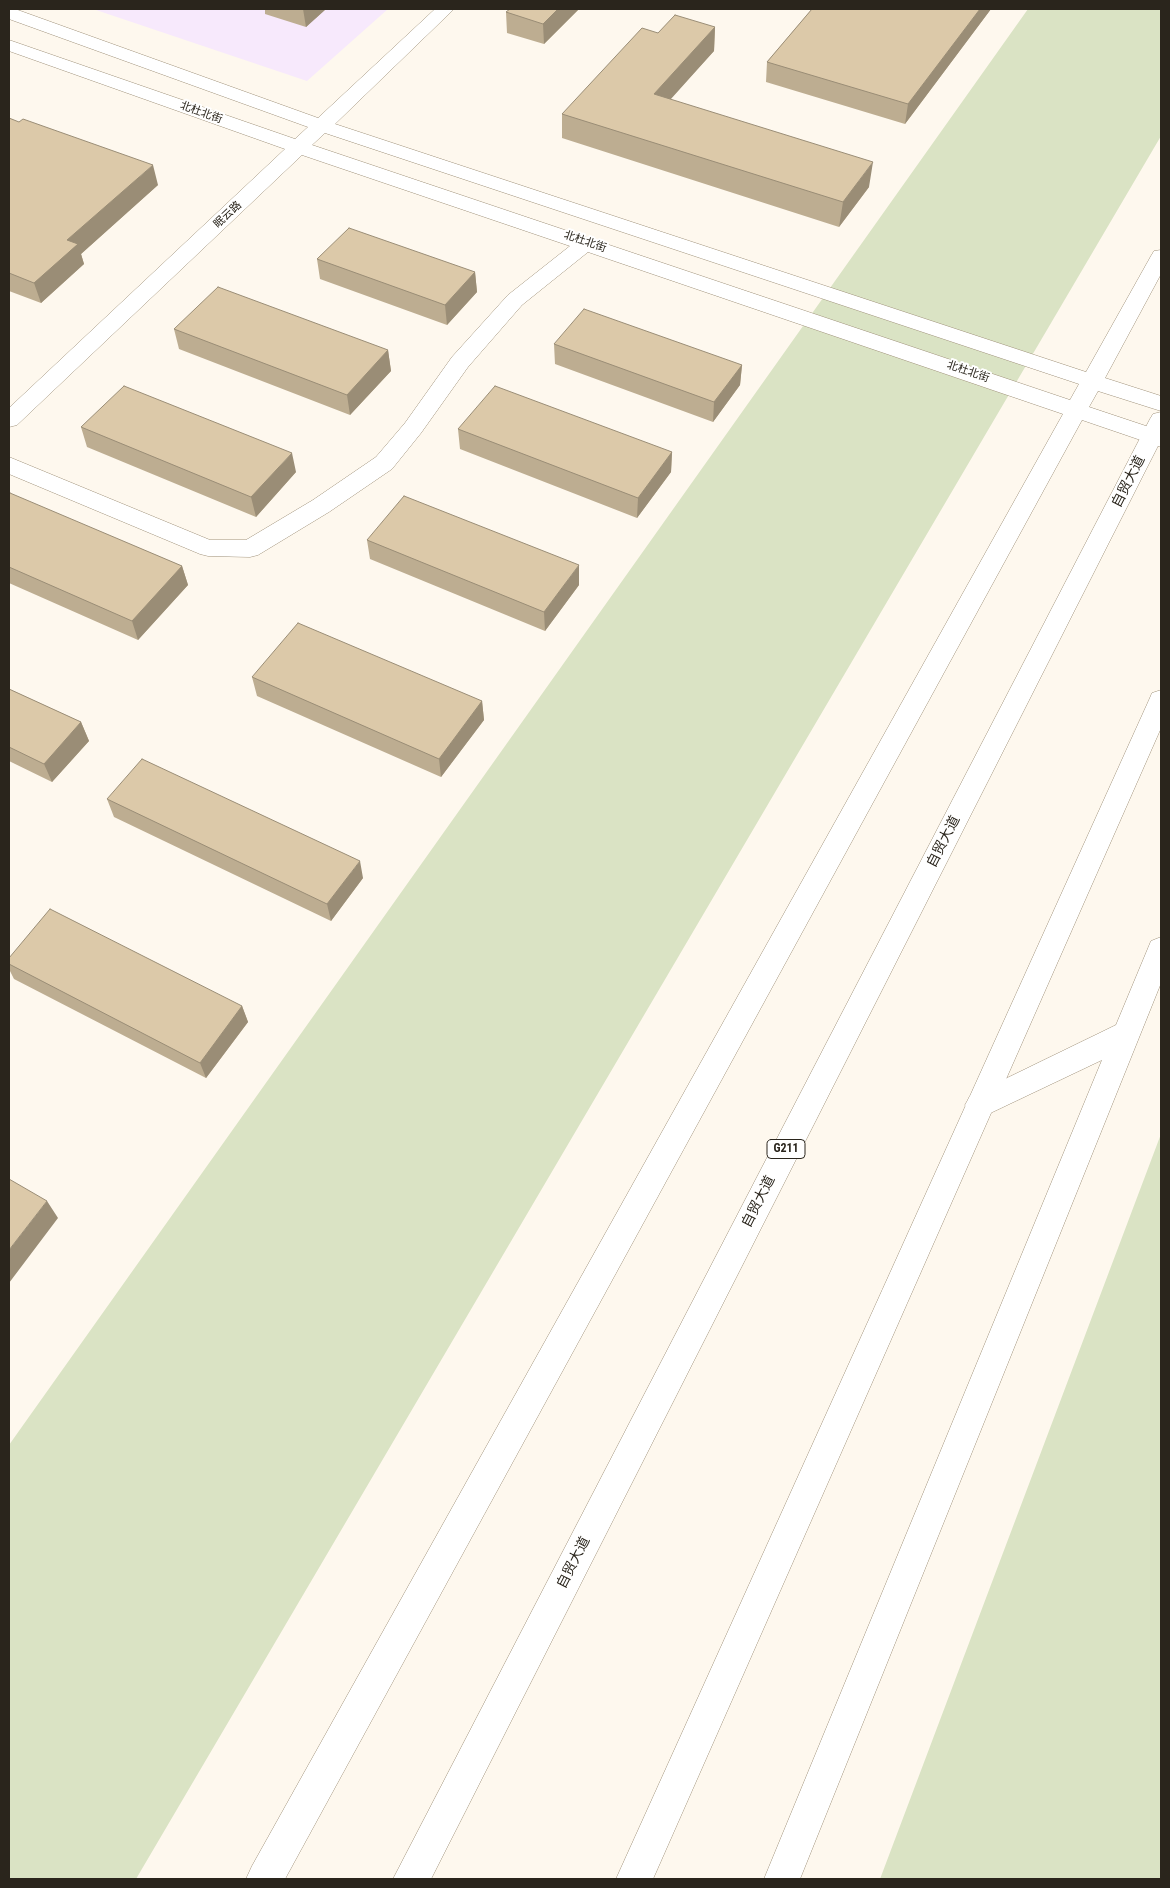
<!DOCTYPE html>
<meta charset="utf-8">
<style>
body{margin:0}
#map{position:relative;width:1170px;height:1888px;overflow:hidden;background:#fef8ee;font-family:"Roboto Condensed",sans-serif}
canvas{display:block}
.frame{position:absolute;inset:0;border:10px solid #2a251c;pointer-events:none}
</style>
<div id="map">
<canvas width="1170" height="1888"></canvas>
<div class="frame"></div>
</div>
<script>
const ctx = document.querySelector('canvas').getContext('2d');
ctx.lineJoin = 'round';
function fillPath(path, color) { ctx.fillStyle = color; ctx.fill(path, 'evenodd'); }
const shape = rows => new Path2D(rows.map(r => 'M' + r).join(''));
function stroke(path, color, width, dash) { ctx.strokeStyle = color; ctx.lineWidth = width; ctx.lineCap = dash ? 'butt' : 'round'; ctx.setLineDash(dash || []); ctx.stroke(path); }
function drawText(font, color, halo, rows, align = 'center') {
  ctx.font = font + ' "Roboto Condensed","Noto Sans SC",sans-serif'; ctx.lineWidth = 4; ctx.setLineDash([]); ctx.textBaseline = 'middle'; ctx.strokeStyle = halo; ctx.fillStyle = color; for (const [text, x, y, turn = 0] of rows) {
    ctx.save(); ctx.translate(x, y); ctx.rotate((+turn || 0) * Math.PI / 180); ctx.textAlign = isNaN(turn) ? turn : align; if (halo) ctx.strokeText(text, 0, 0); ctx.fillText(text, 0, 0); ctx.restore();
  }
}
fillPath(shape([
 [93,9,388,9,307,81]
]), '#f7e9fc');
fillPath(shape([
 [1028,9,1161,9,1161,136,136,1879,9,1879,9,1445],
 [1161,1134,1161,1879,880,1879]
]), '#dae3c4');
const minor = shape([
 [9,9,15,9,318,118,435,9,454,9,335,124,1086,372,1151,256,1154,251,1161,250,1161,274,1105,378,1161,396,1161,411,1098,391,1089,407,1161,431,1161,447,1082,420,285,1879,246,1879,252,1866,1063,414,588,252,522,305,468,367,421,433,392,469,329,512,258,555,250,557,208,556,200,554,9,474,9,457,210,540,246,540,313,500,376,457,405,423,452,357,508,295,570,246,302,155,17,425,9,427,9,408,285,149,9,51,9,40,295,139,308,127,9,19,9,9],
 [325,133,1079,384,1070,400,312,145,325,133],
 [1161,937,1161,983,800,1879,764,1879,1102,1060,980,1118,970,1114,965,1105,970,1096,1116,1025,1151,941,1161,937]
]);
const highway = shape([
 [1161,412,1161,440,431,1879,393,1879,1150,419,1153,414,1161,412],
 [1161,690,1161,728,653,1879,616,1879,1149,700,1152,693,1161,690]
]);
stroke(minor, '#a0927b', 1);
stroke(highway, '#a0927b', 1);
fillPath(minor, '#fff');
fillPath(highway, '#fff');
fillPath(shape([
 [265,9,326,9,306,27,265,14],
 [579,9,544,44,507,33,506,12],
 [812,9,991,9,905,124,766,82,767,62],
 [715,27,714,51,670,99,869,187,839,227,562,138,562,114,658,33],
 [9,118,158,185,81,254,84,264,41,303,9,291],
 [317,259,475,272,477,292,447,325,320,279],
 [174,329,388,350,391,371,350,415,179,349],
 [554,344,742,365,740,385,713,422,555,364],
 [81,427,296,472,256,517,87,447],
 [458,429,672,452,671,472,637,518,460,449],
 [9,494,182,566,188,585,138,640,9,583],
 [367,540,579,585,545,631,370,559],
 [252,677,482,701,484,720,441,777,257,696],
 [9,689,81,722,89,741,52,782,9,761],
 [107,799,363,878,331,921,114,817],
 [9,958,242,1006,248,1022,206,1078,14,979,9,969]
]), '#bdad91');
fillPath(shape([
 [303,9,326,9,306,27],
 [558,9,579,9,544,44,543,24],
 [980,9,991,9,905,124,908,104],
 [715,27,714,51,653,119,654,94],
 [873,162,869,187,839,227,843,202],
 [153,165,158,185,81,254,84,264,41,303,34,283,67,240],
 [475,272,477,292,447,325,445,305],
 [388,350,391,371,350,415,347,395],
 [742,365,740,385,713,422,714,402],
 [672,452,671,472,637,518,638,498],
 [292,453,296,472,256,517,251,497],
 [579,565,579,585,545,631,544,612],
 [182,566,188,585,138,640,132,621],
 [482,701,484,720,441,777,439,759],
 [81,722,89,741,52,782,44,764],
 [360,861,363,878,331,921,327,904],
 [242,1006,248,1022,206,1078,200,1063],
 [47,1201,58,1218,9,1283,9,1250]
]), '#9a8d76');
const building = shape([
 [510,9,558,9,543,24,506,12,510,9],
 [812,9,980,9,908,104,767,62,812,9],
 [675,15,715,27,654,94,873,162,843,202,562,114,642,28,658,33,675,15],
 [9,118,19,122,23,119,153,165,67,240,78,244,34,283,9,273,9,118],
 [349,228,475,272,445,305,317,259,349,228],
 [218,287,388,350,347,395,174,329,218,287],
 [584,309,742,365,714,402,554,344,584,309],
 [124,386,292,453,251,497,81,427,124,386],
 [495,386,672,452,638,498,458,429,495,386],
 [10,493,182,566,132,621,9,567,9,494,10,493],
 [404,496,579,565,544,612,367,540,404,496],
 [298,623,482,701,439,759,252,677,298,623],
 [9,689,81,722,44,764,9,747,9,689],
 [142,759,360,861,327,904,107,799,142,759],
 [50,909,242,1006,200,1063,9,964,9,958,50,909],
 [9,1179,47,1201,9,1250,9,1179]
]);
fillPath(building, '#dcc9a9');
stroke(building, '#9a8d76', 1);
drawText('11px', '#2a251c', '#fff', [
 ["北杜北街",201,113,20],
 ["眠云路",228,215,-43],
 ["北杜北街",585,242,19],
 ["北杜北街",968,372,19]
]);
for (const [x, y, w] of [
 [786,1149,38]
]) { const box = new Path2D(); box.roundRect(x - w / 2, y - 9.5, w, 19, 4); ctx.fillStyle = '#fff'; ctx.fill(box); stroke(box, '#2a251c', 1); }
drawText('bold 12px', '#2a251c', null, [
 ["G211",786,1149]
]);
drawText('14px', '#2a251c', '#fff', [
 ["自贸大道",1129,482,-63],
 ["自贸大道",944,842,-63],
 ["自贸大道",759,1202,-63],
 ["自贸大道",574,1563,-63]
]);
</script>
